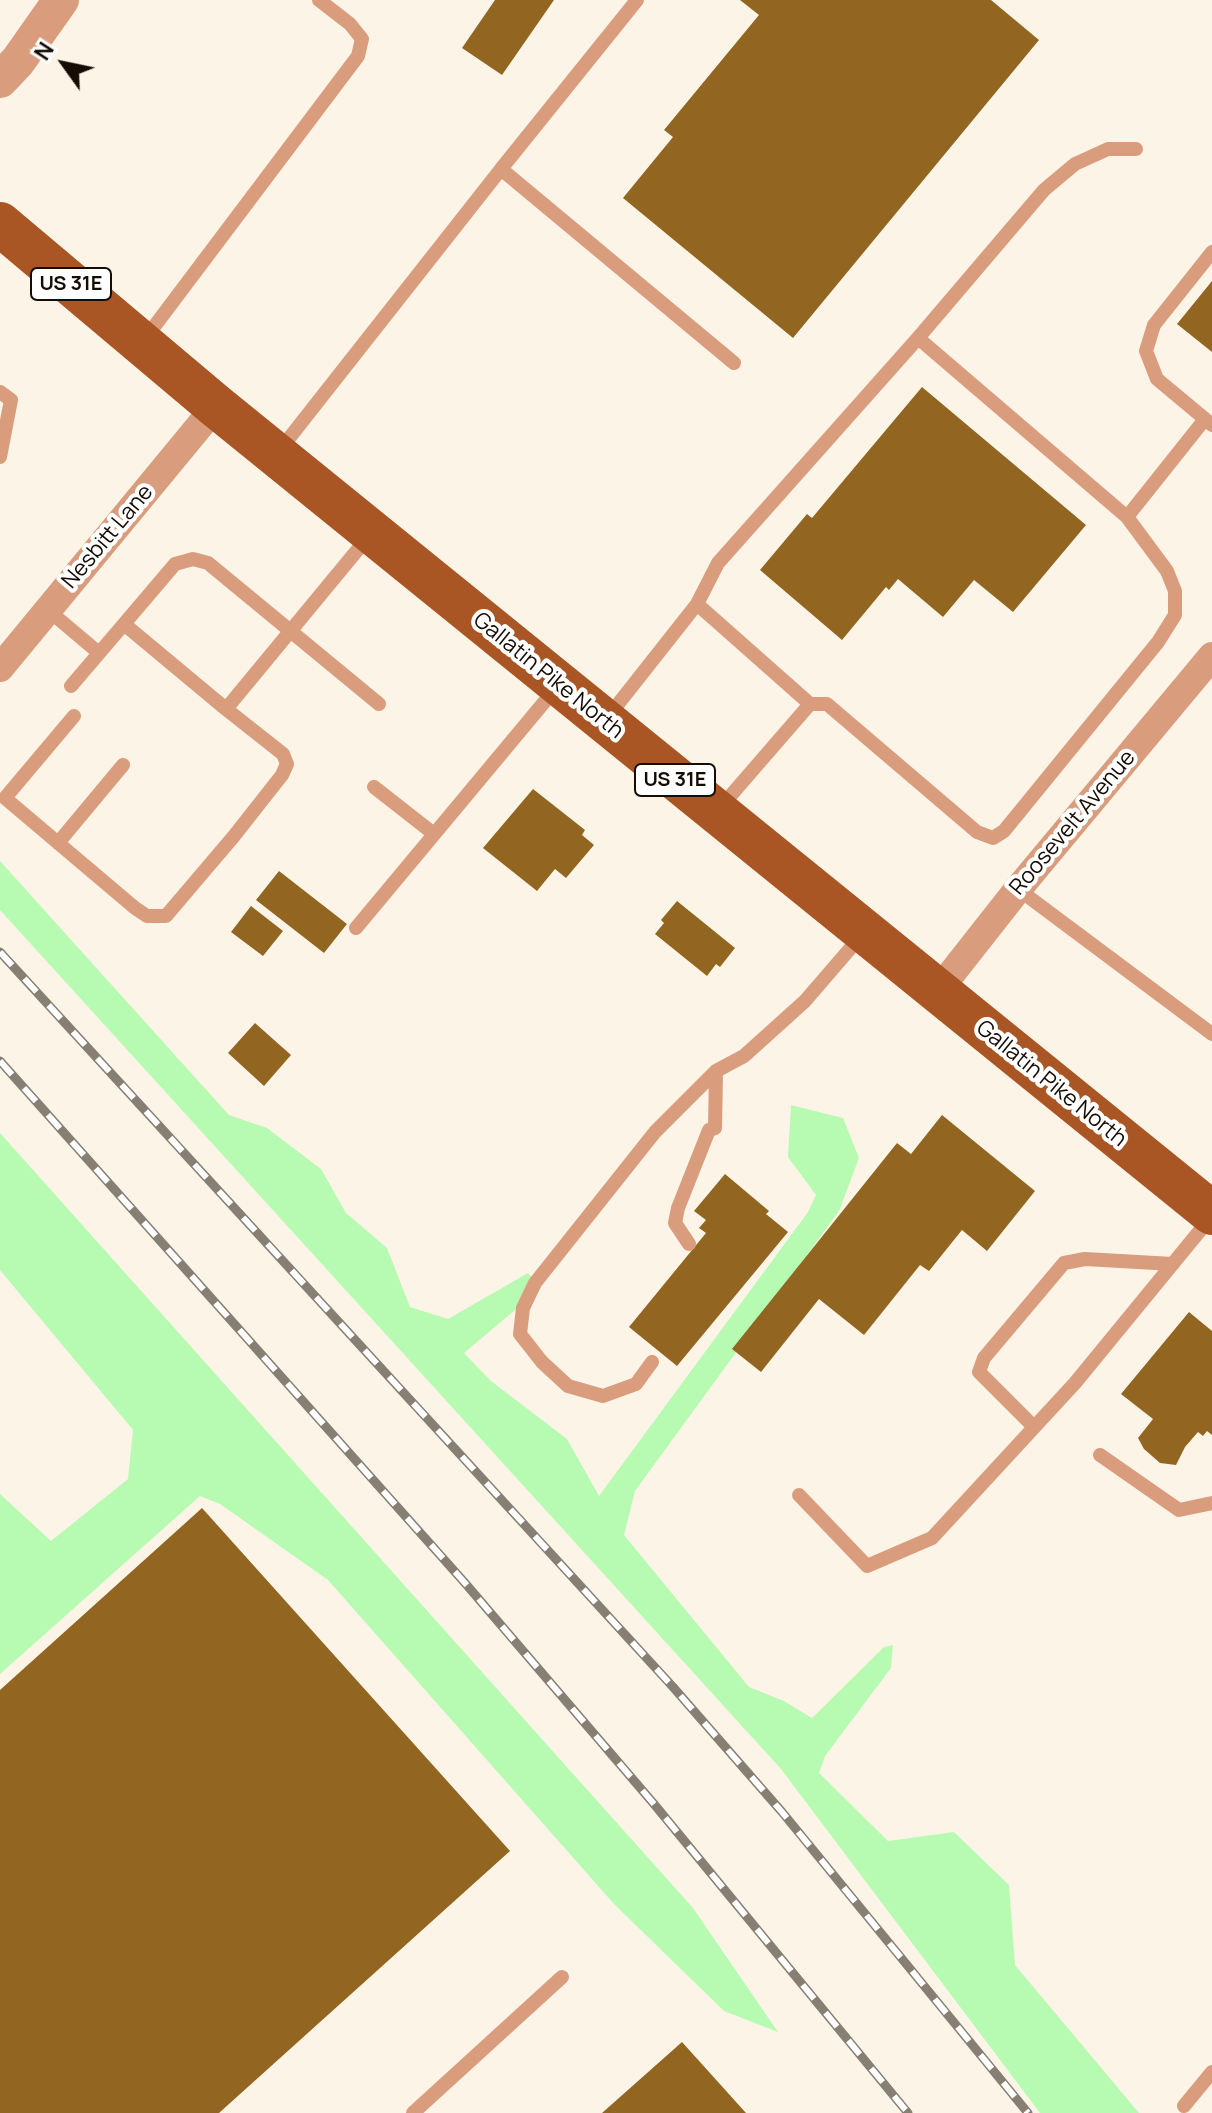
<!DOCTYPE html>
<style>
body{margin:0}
#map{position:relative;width:1212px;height:2113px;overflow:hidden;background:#fdf4e8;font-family:Manrope,sans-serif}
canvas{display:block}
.north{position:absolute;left:24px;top:24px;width:80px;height:80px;-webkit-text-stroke:6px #fff;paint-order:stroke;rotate:303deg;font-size:22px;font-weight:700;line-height:32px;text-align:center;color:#150d04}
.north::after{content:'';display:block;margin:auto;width:28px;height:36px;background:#150d04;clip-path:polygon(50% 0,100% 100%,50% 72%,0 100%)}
</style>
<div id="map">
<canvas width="1212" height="2113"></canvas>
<div class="north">N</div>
</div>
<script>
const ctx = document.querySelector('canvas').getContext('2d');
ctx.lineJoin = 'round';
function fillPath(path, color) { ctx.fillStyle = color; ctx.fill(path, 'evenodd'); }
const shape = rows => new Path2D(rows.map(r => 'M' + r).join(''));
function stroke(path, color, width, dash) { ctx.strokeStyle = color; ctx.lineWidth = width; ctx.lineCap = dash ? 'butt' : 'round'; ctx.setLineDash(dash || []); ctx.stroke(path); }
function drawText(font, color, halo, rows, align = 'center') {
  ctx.font = font + ' Manrope,sans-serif'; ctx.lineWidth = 8; ctx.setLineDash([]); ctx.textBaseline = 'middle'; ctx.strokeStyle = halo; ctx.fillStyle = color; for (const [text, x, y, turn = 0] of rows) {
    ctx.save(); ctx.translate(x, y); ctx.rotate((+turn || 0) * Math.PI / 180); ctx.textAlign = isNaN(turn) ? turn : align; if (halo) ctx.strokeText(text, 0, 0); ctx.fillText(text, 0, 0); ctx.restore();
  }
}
fillPath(shape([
 [0,861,229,1115,267,1128,321,1169,346,1213,387,1248,410,1307,448,1319,528,1273,541,1288,464,1353,491,1381,567,1439,599,1496,808,1212,816,1195,788,1157,791,1105,843,1118,859,1158,839,1211,635,1491,624,1535,749,1687,784,1701,812,1718,884,1647,893,1645,891,1668,825,1756,819,1773,888,1841,954,1832,1009,1885,1015,1965,1139,2113,1040,2113,781,1769,0,910],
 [0,1133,693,1908,778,2032,724,2011,614,1904,328,1580,220,1504,200,1496,0,1674,0,1494,51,1541,128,1479,133,1430,0,1270]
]), '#b7fab1');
fillPath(shape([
 [495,0,554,0,502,75,462,48],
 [740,0,991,0,1039,40,793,338,623,198,673,137,664,130,759,15],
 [1212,281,1212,352,1177,324],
 [922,387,1086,525,1013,612,974,580,943,617,898,579,889,590,886,587,842,640,760,570,807,514,812,518],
 [533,789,585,830,582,835,594,845,566,878,555,869,537,891,483,848],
 [279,871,347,924,324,953,256,900],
 [677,901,735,948,720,967,716,964,707,976,655,934,664,923,661,920],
 [251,906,283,931,263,956,231,932],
 [255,1023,291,1055,264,1086,228,1053],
 [942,1115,1035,1191,987,1251,962,1230,929,1271,920,1265,864,1335,819,1299,761,1372,732,1349,897,1143,911,1154],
 [725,1174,769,1211,766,1214,788,1232,677,1366,629,1327,706,1233,699,1228,706,1220,694,1211],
 [1189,1312,1212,1331,1212,1435,1207,1431,1203,1436,1198,1432,1185,1447,1176,1465,1160,1463,1144,1449,1138,1438,1153,1419,1121,1394],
 [202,1508,510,1851,219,2113,0,2113,0,1690],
 [682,2042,746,2113,602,2113]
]), '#926621');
stroke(shape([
 [501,169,637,0],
 [1212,252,1154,325,1146,351,1157,379,1212,425],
 [144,340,358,56,362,39,350,24,319,0],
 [0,392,11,400,0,457],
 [279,451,501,169,734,363],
 [1127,517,1205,419],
 [697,604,810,704],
 [48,610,99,653],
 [124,624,175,564,193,559,208,563,379,704],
 [71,686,124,624,226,709,369,536],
 [74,716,5,798,135,908,147,916,166,916,234,836,282,775,287,764,283,754,226,709],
 [607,718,697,604,718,563,918,338,1044,190,1075,164,1108,149,1136,149],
 [374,787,434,834],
 [719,809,810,704,827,704,977,832,993,838,1004,831,1158,642,1175,615,1175,591,1167,571,1127,517,918,338],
 [58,843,123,765],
 [1018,889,1212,1034],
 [356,928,556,688],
 [689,1244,675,1223,678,1208,709,1130,715,1128,716,1071],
 [652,1362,636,1384,603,1396,568,1386,542,1362,520,1334,523,1308,535,1283,655,1132,716,1071,744,1056,805,1001,861,936],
 [1034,1427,979,1372,984,1358,1064,1263,1085,1259,1173,1264],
 [1100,1455,1179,1510,1212,1503],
 [799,1495,867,1566,932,1538,1075,1383,1212,1216],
 [1184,2106,1212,2072],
 [413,2113,562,1977]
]), '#d99d7e', 14);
stroke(shape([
 [0,668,216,406],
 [937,992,1018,889,1212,656]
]), '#d99d7e', 28);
stroke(shape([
 [0,80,18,61,61,0]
]), '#d99d7e', 36);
stroke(shape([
 [0,224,216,406,1212,1213]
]), '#aa5624', 44);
const rail = shape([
 [0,952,673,1687,782,1812,1028,2113],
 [0,1061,465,1583,654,1804,908,2113]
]);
stroke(rail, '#877f74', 9);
stroke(rail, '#fff', 6, [18]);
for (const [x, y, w] of [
 [71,284,80],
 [675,780,80]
]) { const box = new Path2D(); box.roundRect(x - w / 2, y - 16, w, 32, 6); ctx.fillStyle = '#fff'; ctx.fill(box); stroke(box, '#150d04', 2); }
drawText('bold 20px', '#150d04', null, [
 ["US 31E",71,284],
 ["US 31E",675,780]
]);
drawText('22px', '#150d04', '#fff', [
 ["Nesbitt Lane",108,537,-50],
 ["Gallatin Pike North",548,676,39],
 ["Roosevelt Avenue",1073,823,-50],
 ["Gallatin Pike North",1051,1084,39]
]);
</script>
